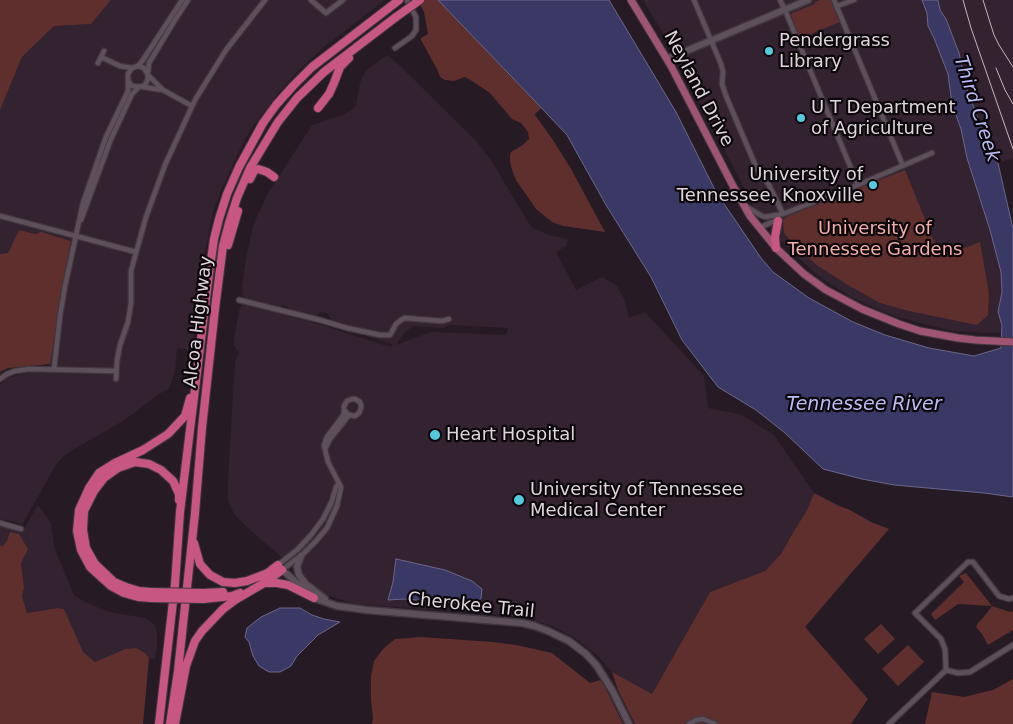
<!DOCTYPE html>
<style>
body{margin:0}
canvas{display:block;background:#261a24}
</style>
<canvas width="1013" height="724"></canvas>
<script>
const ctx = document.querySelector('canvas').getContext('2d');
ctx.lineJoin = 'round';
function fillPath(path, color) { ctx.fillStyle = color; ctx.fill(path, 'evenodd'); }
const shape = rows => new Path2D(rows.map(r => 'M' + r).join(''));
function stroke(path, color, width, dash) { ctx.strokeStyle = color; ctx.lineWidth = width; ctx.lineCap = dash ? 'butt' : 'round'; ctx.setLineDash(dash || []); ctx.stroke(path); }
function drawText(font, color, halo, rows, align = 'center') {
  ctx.font = font + ' "DejaVu Sans",sans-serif'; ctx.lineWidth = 4.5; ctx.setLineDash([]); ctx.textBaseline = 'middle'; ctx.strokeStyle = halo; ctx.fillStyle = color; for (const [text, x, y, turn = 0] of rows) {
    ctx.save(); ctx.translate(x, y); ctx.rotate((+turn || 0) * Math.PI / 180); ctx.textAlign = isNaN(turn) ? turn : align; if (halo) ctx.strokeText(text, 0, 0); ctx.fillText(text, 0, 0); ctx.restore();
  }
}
fillPath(shape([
 [111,0,385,0,325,46,297,72,276,96,249,132,235,159,214,208,202,266,192,350,177,348,175,372,169,389,157,395,133,414,121,422,66,454,57,463,22,525,17,522,0,519,0,385,7,378,27,373,48,373,71,241,19,230,8,253,0,254,0,110,22,57,54,26,91,24],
 [643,0,1013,0,1013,158,998,163,1013,229,1013,332,993,333,952,331,894,316,853,298,817,275,781,241,754,207,670,45],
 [386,56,389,56,400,66,476,141,491,160,522,212,532,228,549,235,568,239,566,246,556,252,576,290,602,277,617,286,624,299,629,318,645,312,704,376,708,408,742,415,774,435,814,493,807,510,791,536,781,554,765,571,710,592,652,694,612,672,597,655,575,638,554,627,532,619,504,615,357,604,325,595,248,528,235,515,228,501,228,478,235,362,239,353,234,346,234,340,239,310,242,306,248,305,321,325,390,347,394,345,354,331,353,327,332,320,327,313,320,312,319,314,316,316,311,315,290,310,288,307,283,305,280,307,248,299,243,296,242,288,246,258,253,226,267,195,312,125,342,115,353,109,356,105,360,83,364,74,369,68],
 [450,325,508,328,508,329,506,335,431,332,396,345,405,332,413,326,443,328],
 [38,505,51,523,54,547,74,595,85,602,109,612,145,618,154,624,157,632,157,647,155,660,149,658,145,653,125,649,95,662,83,653,64,609,58,608,27,613,22,596,24,588,21,563,28,548,7,541,2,548,0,545,0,527,15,529,19,532,24,532,24,529]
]), '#332230');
fillPath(shape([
 [0,0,111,0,91,24,54,26,22,57,0,110],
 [418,0,438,0,541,108,536,113,535,115,551,137,571,169,605,232,563,226,552,222,536,209,516,180,512,170,510,161,510,155,511,152,523,145,529,139,528,132,521,123,512,119,490,93,472,81,465,77,454,81,445,80,440,77,438,71,421,40,421,38,428,34,424,12],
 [820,0,831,0,840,20,840,22,806,36,807,41,802,44,791,15,792,13,815,4,815,2],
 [905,170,933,239,946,255,980,242,989,294,988,315,977,325,909,311,880,303,848,285,818,266,794,245,784,233,783,220,786,217],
 [19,230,36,234,41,232,71,241,50,364,8,368,0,372,0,254,8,253],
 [814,493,839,506,848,509,871,522,889,529,805,627,868,699,851,724,635,724,618,690,612,672,652,694,710,592,765,571,781,554,791,536,807,510],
 [10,532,19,534,28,549,21,563,24,588,22,596,27,613,58,608,64,609,83,652,95,662,125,649,136,648,145,653,149,658,143,724,0,724,0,545,2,547,7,541],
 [966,573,992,606,1010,612,1013,611,1013,630,988,645,982,634,976,627,978,623,983,618,992,606,958,604,935,620,931,614,964,582,959,576],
 [881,624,895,639,878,654,864,639],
 [421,637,493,642,516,645,552,653,590,683,600,680,606,689,623,724,372,724,373,719,371,699,371,676,374,661,383,649,395,639],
 [908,645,924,662,898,686,882,669],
 [1013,679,1013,724,925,724,932,692,964,697,993,690]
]), '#5e2f2d');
const water = shape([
 [438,0,609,0,676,112,716,192,761,258,773,272,809,298,853,322,885,335,929,348,974,356,1001,348,1002,325,998,312,1002,292,1001,272,990,230,967,158,961,129,952,104,948,74,934,38,928,26,927,13,922,0,938,0,940,10,946,19,959,53,967,89,980,124,992,158,998,163,1013,229,1013,497,984,493,894,485,862,479,823,469,785,433,756,410,718,387,682,340,651,277,606,205,567,135,532,98,438,0],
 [396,559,445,570,472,581,482,589,481,598,476,605,404,599,388,600,393,582,396,559],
 [280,608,300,608,312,615,324,619,340,622,318,635,297,656,291,666,280,672,269,672,259,666,253,656,249,642,245,637,247,628,261,617,280,608]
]);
fillPath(water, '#3a3864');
stroke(water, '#6c6788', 1);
const street = shape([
 [311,0,326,13,343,0],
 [694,0,721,64,723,72,722,84,726,96,757,169,769,185,783,214],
 [780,0,785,10,858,185],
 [834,0,903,166],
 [837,6,854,0],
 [395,48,412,36,416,30,416,17,407,0],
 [101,57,120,66,132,68,138,66,144,68,148,75,148,79,145,85,139,87,132,86,130,84,128,79,128,74,132,68],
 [98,63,104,51],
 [138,66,143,60,182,0],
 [148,72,149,63,175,20,188,0],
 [148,75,163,90],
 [143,87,163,90,192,106],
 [747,207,760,215,765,217,783,214,858,185,932,153],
 [0,216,136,252],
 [81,220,111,139,132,94,139,87],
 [759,228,779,219],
 [239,300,320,320,347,328,380,335,390,335,396,324,401,320,405,318,442,321,449,319],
 [54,369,60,316,65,286,83,203,106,137,128,91,128,81],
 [0,379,7,374,15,371,29,369,116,371],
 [116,379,117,361,120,345,128,322,131,303,131,271,146,217,165,165,195,100,226,50,265,0],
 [326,447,330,439,349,415],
 [0,523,21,529],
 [278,565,298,549,311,535,323,519,332,501,336,487,339,483],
 [282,570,303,554,316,541,327,528,337,506,341,487,328,462,324,445,327,437,344,414,344,406,347,401,352,399,355,399,360,402,361,405,361,408,359,413,355,416,349,415,345,411],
 [946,670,945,649,941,639,915,613,968,562,973,562,999,596,1009,599,1013,598],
 [946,670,958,673,970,672,1013,645],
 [689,724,696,720,703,719,715,724],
 [889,724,946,670]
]);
const secondary = shape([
 [667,59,808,0],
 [301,556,297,567,299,575,306,584,325,599],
 [279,567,314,598,337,606,367,610,522,623,535,626,548,631,569,641,586,654,597,666,612,690,629,724]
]);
const primary = shape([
 [631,0,671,66,733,186,750,216,776,248,804,274,826,290,862,309,899,324,920,331,958,338,975,340,1013,342]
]);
const highway = shape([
 [318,108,329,94,334,83,340,67,349,58],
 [250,179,253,173,255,170,258,169,267,172,274,177],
 [228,245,238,211],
 [776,248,775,237,778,221],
 [194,543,200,564,210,575,223,582,235,583,247,581,268,573],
 [265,575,278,565],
 [265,583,277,583,288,585,314,598],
 [151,592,139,591,126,587,114,582,95,564,86,548,83,530,84,511,94,491,104,478,118,468,135,462,149,464,161,470,173,481,179,494,179,500],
 [203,593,223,592],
 [151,598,138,597,124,593,111,586,90,567,81,550,77,531,79,510,89,488,99,473,115,463,143,450,168,434,185,416,190,398],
 [203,599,232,596,240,593],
 [159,724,175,584,180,512,209,274,214,239,219,219,227,194,239,167,263,123,276,105,293,86,312,67,399,0],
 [170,724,178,671,195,513,202,428,215,309,223,246,229,223,237,198,250,168,278,122,297,98,324,72,396,17],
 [175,724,186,666,195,641,202,631,223,609,235,600,264,583,282,570]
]);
stroke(street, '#41373f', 7);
stroke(secondary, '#41373f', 9);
stroke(primary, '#41373f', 9);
stroke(highway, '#41373f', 10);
stroke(street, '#5e505b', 4.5);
stroke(secondary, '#5e505b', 6);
stroke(primary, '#9e5472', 7);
stroke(highway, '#c85682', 8);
stroke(shape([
 [963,0,971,28,1013,149],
 [983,0,994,35,999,45,1013,67],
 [996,68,1005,90,1013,104]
]), '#c0b7bd', 1);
const highwayBridge = shape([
 [396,17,420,0],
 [151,592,203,593],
 [151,598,203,599]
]);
stroke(highwayBridge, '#41373f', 10, []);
stroke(highwayBridge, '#c85682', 8);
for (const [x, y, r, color] of [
 [769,51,5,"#54cade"],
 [801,118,5,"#54cade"],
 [873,185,5,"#54cade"],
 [435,435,6,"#54cade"],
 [519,500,6,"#54cade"]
]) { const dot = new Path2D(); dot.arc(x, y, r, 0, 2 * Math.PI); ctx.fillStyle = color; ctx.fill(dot); stroke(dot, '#0c070b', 2); }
drawText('18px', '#dfd6dc', '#0c070b', [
 ["Pendergrass",779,41],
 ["Library",779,62],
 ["U T Department",811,108],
 ["of Agriculture",811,129],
 ["University of",863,175,"right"],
 ["Tennessee, Knoxville",863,196,"right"],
 ["Heart Hospital",446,435],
 ["University of Tennessee",530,490],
 ["Medical Center",530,511]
], 'left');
drawText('18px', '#dfd6dc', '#0c070b', [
 ["Neyland Drive",698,89,62],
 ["Alcoa Highway",199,322,-83],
 ["Cherokee Trail",471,606,6]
]);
drawText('18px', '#f4aeaa', '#0c070b', [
 ["University of",875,229],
 ["Tennessee Gardens",875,250]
]);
drawText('italic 19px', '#bbbbf7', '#0c070b', [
 ["Third Creek",976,109,72],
 ["Tennessee River",864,405]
]);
</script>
